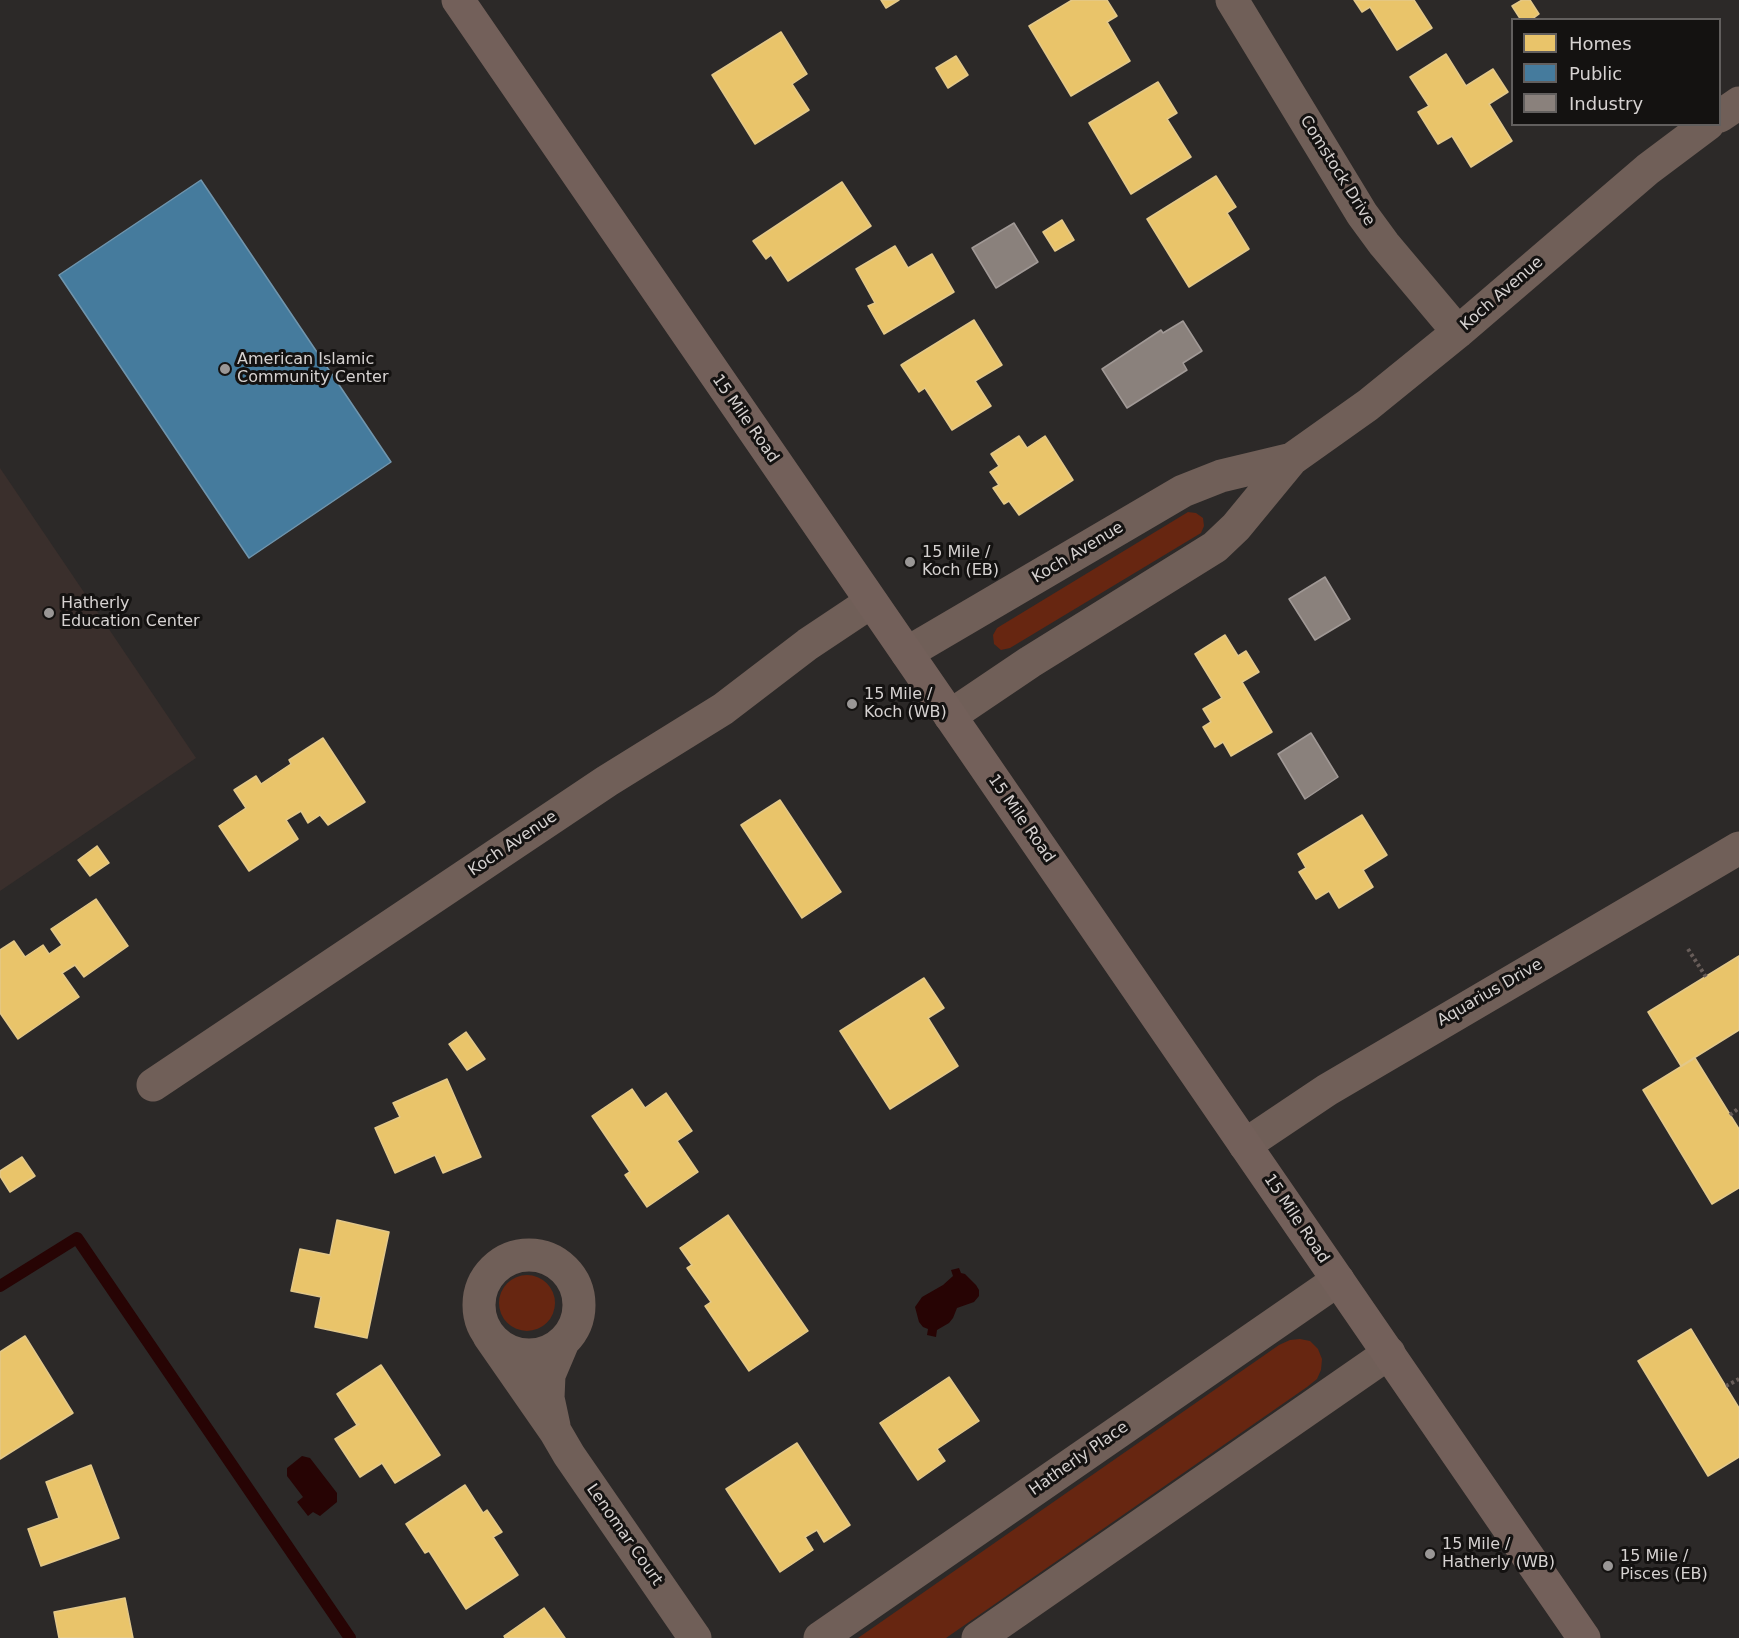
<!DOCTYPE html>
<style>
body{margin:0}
#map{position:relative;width:1739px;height:1638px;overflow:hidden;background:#2c2928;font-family:"DejaVu Sans",sans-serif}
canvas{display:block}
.legend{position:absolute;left:1511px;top:18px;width:210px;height:108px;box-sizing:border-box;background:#141211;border:2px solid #625f5e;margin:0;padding:8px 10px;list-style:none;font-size:18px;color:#d6d2d1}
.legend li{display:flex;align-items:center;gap:12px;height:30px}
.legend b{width:30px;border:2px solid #625f5e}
</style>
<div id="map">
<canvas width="1739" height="1638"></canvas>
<ul class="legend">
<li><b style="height:16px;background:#e9c46a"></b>Homes</li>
<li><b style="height:16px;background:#457b9d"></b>Public</li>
<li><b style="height:16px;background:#8a817c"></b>Industry</li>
</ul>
</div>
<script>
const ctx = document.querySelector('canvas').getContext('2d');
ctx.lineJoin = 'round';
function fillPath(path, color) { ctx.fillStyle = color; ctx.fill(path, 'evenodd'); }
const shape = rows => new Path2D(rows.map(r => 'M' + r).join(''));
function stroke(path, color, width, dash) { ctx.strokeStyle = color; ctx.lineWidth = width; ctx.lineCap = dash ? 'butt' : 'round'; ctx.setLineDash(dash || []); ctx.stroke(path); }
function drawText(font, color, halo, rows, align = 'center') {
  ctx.font = font + ' "DejaVu Sans",sans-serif'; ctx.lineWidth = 6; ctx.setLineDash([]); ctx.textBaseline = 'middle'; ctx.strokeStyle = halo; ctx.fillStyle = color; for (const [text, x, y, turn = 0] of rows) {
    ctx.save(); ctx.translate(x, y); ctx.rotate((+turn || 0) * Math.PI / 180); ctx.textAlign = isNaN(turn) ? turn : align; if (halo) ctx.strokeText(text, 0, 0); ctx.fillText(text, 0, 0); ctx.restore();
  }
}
fillPath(shape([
 [0,468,196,758,0,891]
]), '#3a2f2c');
fillPath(shape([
 [1188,512,1196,513,1203,518,1204,526,1201,533,1010,648,1001,650,994,644,993,635,997,628],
 '499 1303a28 28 0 1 1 56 0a28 28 0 1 1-56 0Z',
 [1300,1339,1310,1341,1318,1349,1322,1359,1321,1370,1317,1379,1307,1387,946,1638,858,1638,1279,1345,1290,1340]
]), '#672611');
fillPath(shape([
 [959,1268,961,1273,965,1274,976,1285,979,1290,979,1296,974,1302,957,1308,953,1318,949,1323,937,1330,936,1337,927,1335,928,1329,923,1327,919,1322,915,1307,922,1297,943,1285,953,1276,951,1270],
 [302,1456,310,1458,337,1493,337,1502,320,1516,313,1512,308,1516,297,1502,303,1497,287,1476,287,1468]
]), '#270404');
const homes = shape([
 [881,0,899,0,886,8,881,0],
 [1072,0,1107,0,1117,16,1107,22,1130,61,1071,96,1029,26,1072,0],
 [1354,0,1414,0,1432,28,1397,50,1370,7,1362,12,1354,0],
 [1522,0,1530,0,1539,14,1531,20,1521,20,1512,6,1522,0],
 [781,32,807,74,792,84,809,110,755,144,712,75,781,32],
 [1446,54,1466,86,1493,69,1508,92,1489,104,1512,141,1471,167,1452,136,1438,144,1418,112,1429,106,1410,77,1446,54],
 [956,56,968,75,948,88,936,68,956,56],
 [1158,82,1177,113,1167,119,1191,157,1131,194,1089,123,1158,82],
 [1216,176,1236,207,1227,213,1249,249,1189,287,1147,219,1216,176],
 [842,182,871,226,788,281,771,255,766,259,753,241,842,182],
 [1062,220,1074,240,1055,251,1043,232,1062,220],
 [895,246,908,268,932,254,954,292,884,334,868,306,875,303,856,269,895,246],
 [974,320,1002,365,975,381,991,406,952,430,925,388,919,392,901,365,974,320],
 [1019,436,1027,448,1045,436,1073,480,1019,515,1009,501,1004,504,993,488,999,485,990,472,999,466,991,454,1019,436],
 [1225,635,1238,656,1246,651,1259,672,1242,682,1272,732,1231,756,1223,742,1215,747,1203,727,1211,722,1203,709,1222,698,1195,654,1225,635],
 [323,738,365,802,328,825,320,815,308,823,301,811,286,820,298,839,249,871,219,826,246,808,234,790,256,776,261,784,291,764,289,760,323,738],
 [780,800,841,892,802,918,741,825,780,800],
 [1362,815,1387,855,1363,870,1373,887,1339,908,1329,891,1316,899,1299,872,1306,868,1298,854,1362,815],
 [97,846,109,863,90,876,78,860,97,846],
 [96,899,128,946,84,977,75,965,62,973,79,997,18,1039,0,1013,0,950,14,941,25,957,43,945,49,954,62,945,51,929,96,899],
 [1739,956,1739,1030,1681,1066,1648,1012,1739,956],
 [924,978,944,1008,928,1018,958,1066,890,1109,840,1031,924,978],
 [466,1032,485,1059,467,1070,449,1044,466,1032],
 [1695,1058,1739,1129,1739,1188,1712,1204,1643,1090,1695,1058],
 [447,1079,481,1157,443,1173,435,1155,395,1173,375,1128,400,1117,393,1103,447,1079],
 [632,1089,645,1108,666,1093,692,1131,677,1141,698,1172,647,1207,625,1175,630,1172,592,1116,632,1089],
 [22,1157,35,1176,10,1192,0,1176,0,1171,22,1157],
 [728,1215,808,1331,749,1371,705,1306,711,1302,687,1268,692,1265,680,1248,728,1215],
 [337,1220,389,1232,367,1338,315,1327,321,1297,291,1291,300,1249,330,1255,337,1220],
 [1691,1329,1739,1408,1739,1457,1708,1476,1638,1361,1691,1329],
 [25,1336,73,1413,0,1459,0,1352,25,1336],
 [381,1365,440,1455,395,1483,382,1463,360,1477,335,1439,359,1424,357,1425,337,1394,381,1365],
 [949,1377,979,1421,937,1449,945,1461,918,1480,880,1423,949,1377],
 [797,1443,850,1525,824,1542,817,1530,805,1537,813,1550,780,1572,726,1489,797,1443],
 [91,1465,119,1538,41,1566,28,1529,59,1518,46,1482,91,1465],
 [465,1485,483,1513,487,1510,502,1532,493,1537,518,1575,466,1609,429,1551,425,1553,406,1524,465,1485],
 [125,1598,133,1638,59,1638,54,1612,125,1598],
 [544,1608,565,1638,505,1638,504,1636,544,1608]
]);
fillPath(homes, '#e9c46a');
stroke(homes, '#e3c889', 1.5);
const public = shape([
 [201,180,391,462,249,558,59,275,201,180]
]);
fillPath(public, '#457b9d');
stroke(public, '#7095ad', 1.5);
const industry = shape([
 [1014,223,1038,262,996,288,972,248,1014,223],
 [1183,321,1202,351,1183,363,1187,370,1127,408,1102,369,1161,330,1163,333,1183,321],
 [1325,577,1350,619,1315,640,1289,599,1325,577],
 [1311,733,1338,777,1305,799,1278,754,1311,733]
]);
fillPath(industry, '#8a817c');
stroke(industry, '#a19996', 1.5);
stroke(shape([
 [0,1286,77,1238,350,1638]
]), '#270404', 12);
stroke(shape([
 [1688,949,1706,977],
 [1730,1115,1739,1108],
 [1726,1386,1739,1379]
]), '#685d59', 4, [3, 3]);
stroke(shape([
 [1232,0,1362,214,1384,244,1458,332],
 [1720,116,1739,103],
 [907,653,1183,491,1221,476,1292,459],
 [950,716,1030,662,1215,547,1236,527,1292,459,1368,405,1458,332,1648,169,1708,124],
 [153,1085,607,781,723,709,808,644,871,602],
 [1245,1145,1327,1090,1739,848],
 '479 1305a50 50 0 1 1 100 0a50 50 0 1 1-100 0Z',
 [489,1336,555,1431,569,1455,695,1638],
 [554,1426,548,1398,549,1375,563,1342],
 [820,1638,1338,1280],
 [978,1638,1389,1353]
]), '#705f58', 33);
stroke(shape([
 [458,0,1584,1638]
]), '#73605a', 33);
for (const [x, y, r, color] of [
 [225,369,6,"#9a9796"],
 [910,562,6,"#9a9796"],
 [49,613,6,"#9a9796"],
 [852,704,6,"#9a9796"],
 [1430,1554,6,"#9a9796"],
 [1608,1566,6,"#9a9796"]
]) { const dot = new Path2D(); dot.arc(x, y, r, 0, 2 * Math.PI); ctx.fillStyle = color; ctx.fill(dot); stroke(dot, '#141211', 2); }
drawText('16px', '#d6d2d1', '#141211', [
 ["Comstock Drive",1337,171,58],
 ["Koch Avenue",1502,294,-41],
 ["15 Mile Road",745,419,55],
 ["Koch Avenue",1078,553,-31],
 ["15 Mile Road",1021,819,55],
 ["Koch Avenue",513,844,-34],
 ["Aquarius Drive",1490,993,-30],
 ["15 Mile Road",1296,1219,56],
 ["Hatherly Place",1079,1459,-35],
 ["Lenomar Court",624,1535,55]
]);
drawText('16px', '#d6d2d1', '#141211', [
 ["American Islamic",237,360],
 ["Community Center",237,378],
 ["15 Mile /",922,553],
 ["Koch (EB)",922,571],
 ["Hatherly",61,604],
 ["Education Center",61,622],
 ["15 Mile /",864,695],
 ["Koch (WB)",864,713],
 ["15 Mile /",1442,1545],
 ["Hatherly (WB)",1442,1563],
 ["15 Mile /",1620,1557],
 ["Pisces (EB)",1620,1575]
], 'left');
</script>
